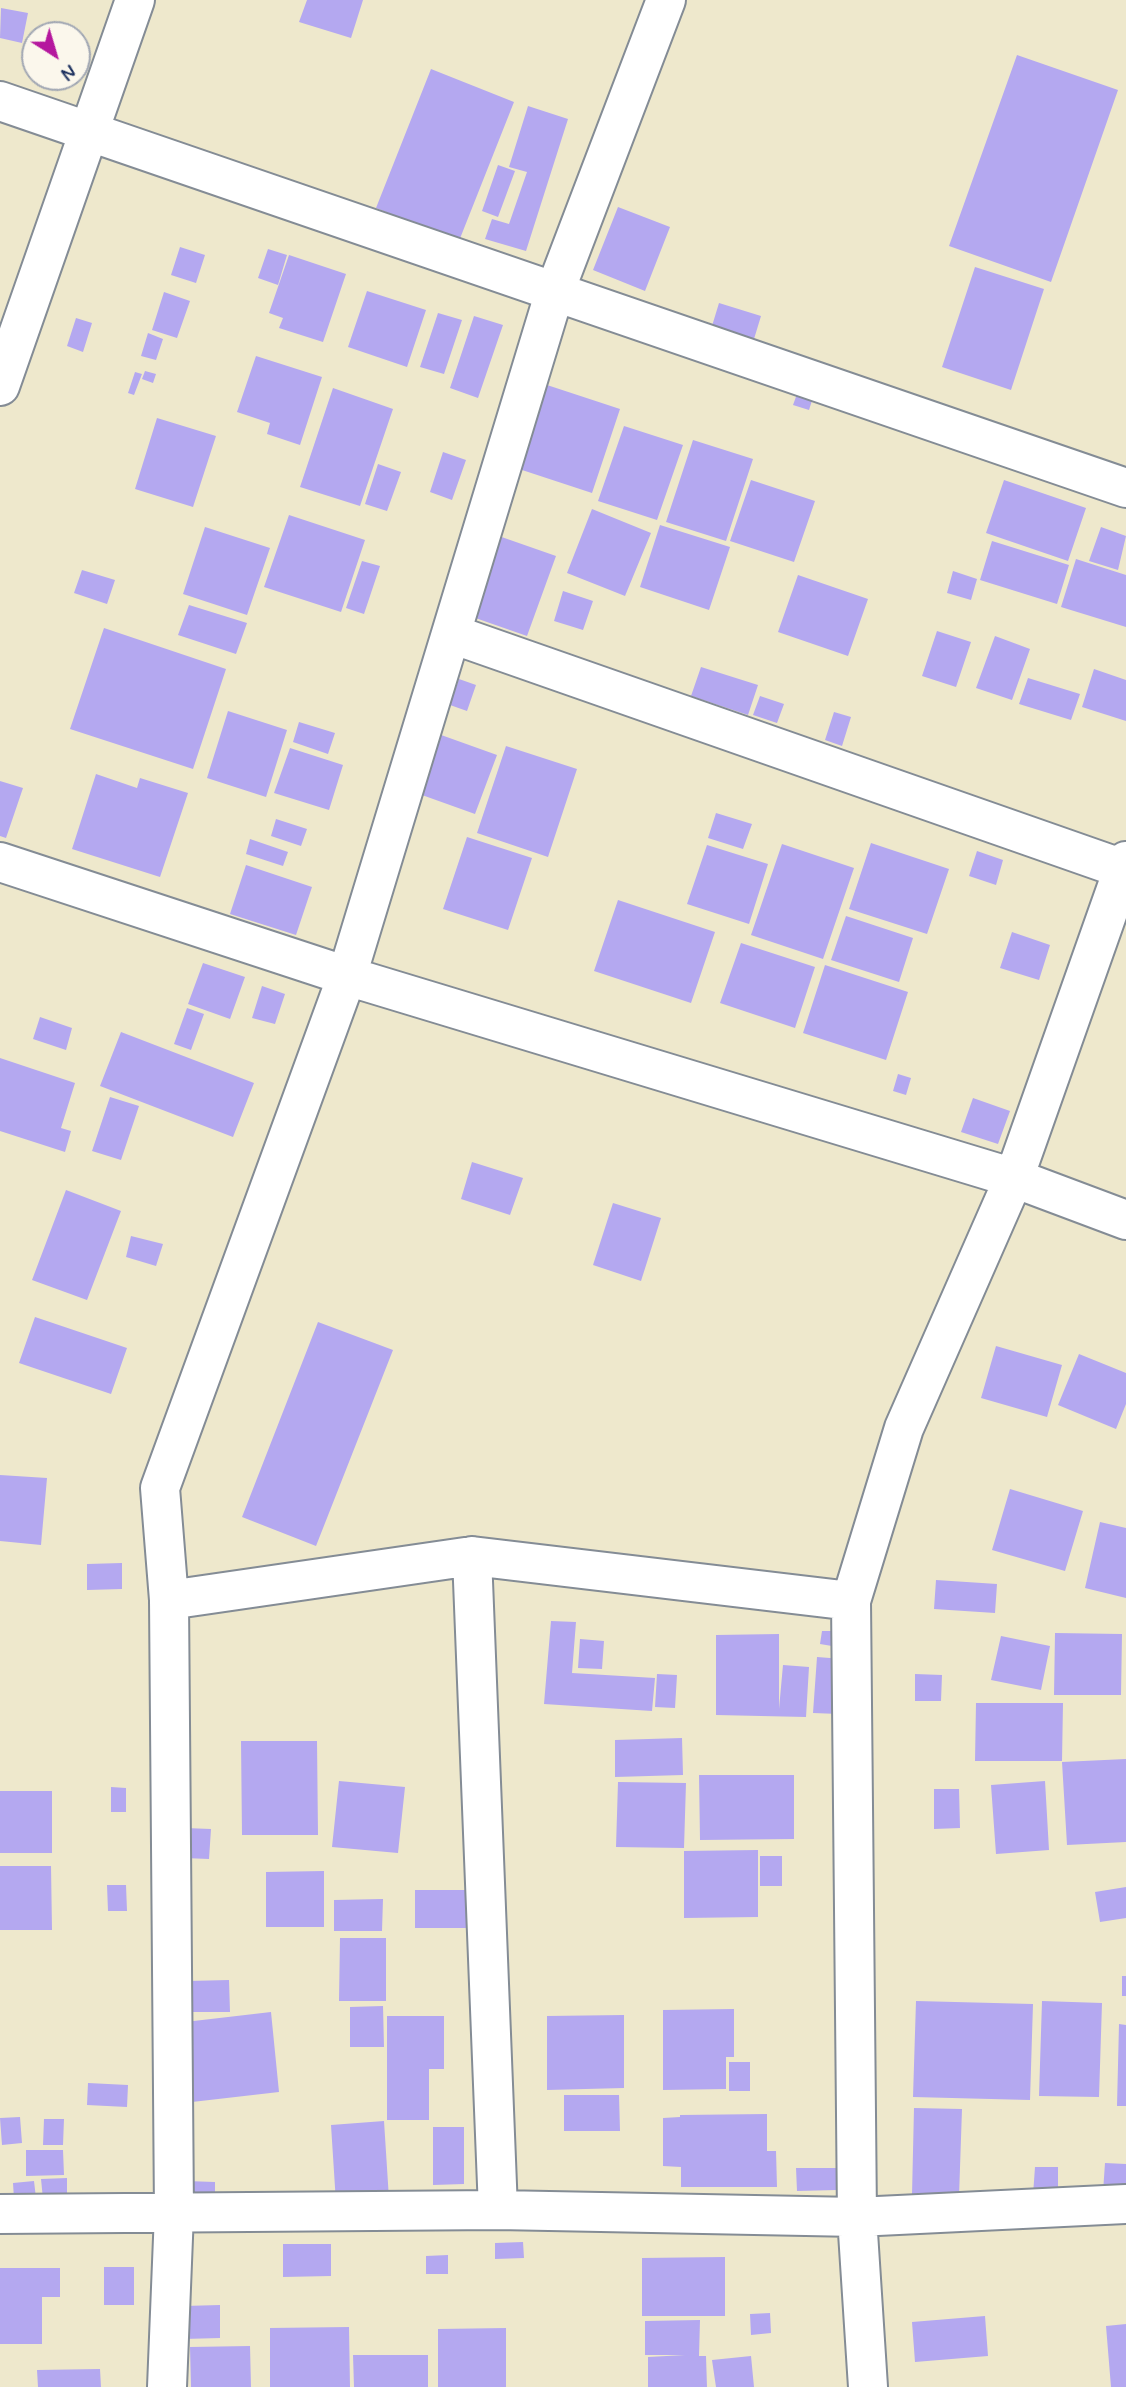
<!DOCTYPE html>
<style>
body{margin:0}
#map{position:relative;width:1126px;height:2387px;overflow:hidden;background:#eee8cc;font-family:Mynerve,sans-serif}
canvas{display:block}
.north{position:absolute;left:21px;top:21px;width:70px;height:70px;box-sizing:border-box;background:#fbf7ec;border:2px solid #a1a7b3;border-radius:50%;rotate:143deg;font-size:19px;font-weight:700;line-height:28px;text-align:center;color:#1b2f5e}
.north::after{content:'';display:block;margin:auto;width:24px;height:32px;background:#b5179e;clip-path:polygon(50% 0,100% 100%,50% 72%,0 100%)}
</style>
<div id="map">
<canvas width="1126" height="2387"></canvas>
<div class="north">N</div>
</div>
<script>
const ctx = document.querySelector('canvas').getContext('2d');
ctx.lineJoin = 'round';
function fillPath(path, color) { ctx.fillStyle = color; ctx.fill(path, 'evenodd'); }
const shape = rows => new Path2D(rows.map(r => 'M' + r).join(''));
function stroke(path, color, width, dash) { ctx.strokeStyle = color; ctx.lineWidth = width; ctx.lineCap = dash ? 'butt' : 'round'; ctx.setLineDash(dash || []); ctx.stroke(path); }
fillPath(shape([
 [307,0,363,0,351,38,299,22],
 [1,8,28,13,22,43,0,38],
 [1017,55,1118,90,1051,282,949,246],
 [431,69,514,102,459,241,376,208],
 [528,106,568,119,526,251,485,239,492,219,509,224,527,172,509,167],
 [498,165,515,171,498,217,482,211],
 [618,207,670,227,645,291,593,270],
 [180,247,205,255,196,283,171,275],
 [268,249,287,255,278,285,258,278],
 [289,255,346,274,323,342,279,328,283,318,269,313],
 [975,267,1044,289,1011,390,942,367],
 [367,291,426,310,407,367,348,347],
 [164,292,190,301,177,338,152,330],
 [719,303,761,316,754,339,712,326],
 [438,313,462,320,444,374,420,367],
 [474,316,503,325,478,398,450,388],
 [76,318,92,323,83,352,67,346],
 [148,333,163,339,156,360,141,356],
 [256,356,322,377,300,445,267,434,270,423,237,412],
 [145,371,156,374,153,383,142,379],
 [135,372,142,374,134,395,128,393],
 [801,383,816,388,809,410,793,405],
 [547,385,620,409,592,493,519,469],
 [333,388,393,409,360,506,300,487],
 [157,418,216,436,193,507,135,489],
 [624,426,683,445,657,520,598,501],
 [693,440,753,459,726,541,666,522],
 [443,452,466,460,452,500,430,492],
 [378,464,401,472,387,511,365,504],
 [751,480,815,501,794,562,730,541],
 [1004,480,1086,508,1068,561,986,533],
 [592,509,651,533,625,596,567,573],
 [289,515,365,540,341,612,264,587],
 [660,525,730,547,709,610,640,587],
 [205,527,270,548,247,615,183,594],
 [1101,527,1126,536,1118,570,1089,561],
 [493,534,556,556,527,636,464,614],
 [992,541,1069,565,1057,604,980,580],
 [1076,559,1126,575,1126,627,1061,607],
 [362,561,380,566,364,614,346,608],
 [82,570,115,580,107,604,74,593],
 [953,571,977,579,971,600,947,593],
 [798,575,868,599,848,656,778,632],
 [563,591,593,601,583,630,554,621],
 [189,605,247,623,236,654,178,635],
 [104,628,226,669,193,769,70,729],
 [937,631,971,642,956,687,922,676],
 [995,636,1030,649,1012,700,976,688],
 [701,667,758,685,748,715,691,696],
 [1094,669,1126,680,1126,721,1082,707],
 [1028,678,1080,694,1071,720,1019,704],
 [459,679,476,685,467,711,450,705],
 [760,696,784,704,777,723,753,715],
 [228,711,287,730,266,797,207,778],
 [834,712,851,717,842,746,825,740],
 [299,722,335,733,328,754,293,742],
 [430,731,497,755,475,814,408,790],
 [506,746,577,769,548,857,477,833],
 [290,748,343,765,329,810,274,793],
 [96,774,137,788,140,778,188,793,160,877,72,849],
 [0,781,23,788,6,838,0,836],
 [716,813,752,824,743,849,708,838],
 [276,819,307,829,301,846,271,836],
 [467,837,532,858,508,930,443,909],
 [250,839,288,852,283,866,246,854],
 [871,843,949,869,927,934,849,909],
 [782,844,854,868,823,959,751,935],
 [707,845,768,864,749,924,687,904],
 [977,851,1003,860,996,885,969,876],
 [246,865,312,887,296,935,230,914],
 [618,900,715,932,691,1003,594,971],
 [846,916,913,938,899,982,831,960],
 [1012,932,1050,945,1039,980,1000,968],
 [741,943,815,967,795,1028,720,1003],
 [203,963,245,977,230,1019,188,1004],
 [825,965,908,992,886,1060,803,1033],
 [262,986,285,994,275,1024,252,1018],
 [187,1008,204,1014,191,1050,174,1044],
 [40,1017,72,1028,66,1050,33,1039],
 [121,1032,254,1083,233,1137,100,1086],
 [0,1058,75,1083,61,1128,71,1131,65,1152,0,1131],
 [898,1074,911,1078,906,1095,893,1091],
 [110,1097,139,1106,121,1160,92,1151],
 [973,1098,1010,1111,998,1144,961,1132],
 [472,1162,523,1178,510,1215,461,1199],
 [66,1190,121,1211,87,1300,32,1280],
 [613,1203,661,1218,641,1281,593,1265],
 [131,1236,163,1244,156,1266,126,1257],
 [35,1317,127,1348,111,1394,19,1363],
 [318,1322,393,1350,316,1546,242,1517],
 [996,1346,1062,1365,1047,1417,981,1398],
 [1079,1354,1126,1373,1126,1404,1116,1429,1058,1405],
 [0,1475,47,1478,41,1545,0,1541],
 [1010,1489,1083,1511,1065,1571,992,1550],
 [1100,1522,1126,1528,1126,1598,1085,1588],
 [122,1563,122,1589,87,1590,87,1564],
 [936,1580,997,1584,995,1613,934,1609],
 [551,1621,576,1622,572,1673,655,1678,652,1711,544,1704],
 [822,1631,833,1631,832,1646,820,1644],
 [1055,1633,1122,1634,1121,1695,1054,1695],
 [779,1634,779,1709,783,1665,809,1667,806,1717,716,1715,716,1635],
 [1001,1636,1050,1646,1041,1690,991,1680],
 [580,1639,604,1641,602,1669,578,1668],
 [817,1657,843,1659,839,1714,813,1713],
 [657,1674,677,1675,675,1708,655,1707],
 [915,1674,942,1675,941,1701,915,1701],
 [976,1703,1063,1703,1062,1761,975,1761],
 [682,1738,683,1775,615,1777,615,1740],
 [241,1741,317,1741,318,1835,242,1835],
 [1126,1759,1126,1842,1067,1845,1062,1762],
 [699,1775,794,1775,794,1839,700,1840],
 [339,1781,405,1787,398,1853,332,1847],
 [1045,1781,1049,1850,996,1854,991,1785],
 [618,1782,686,1783,684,1848,616,1847],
 [111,1787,126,1788,126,1812,111,1812],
 [934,1789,959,1789,960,1828,934,1829],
 [0,1791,52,1791,52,1853,0,1853],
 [185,1828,211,1829,209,1859,184,1858],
 [758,1850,758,1917,684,1918,684,1851],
 [760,1856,782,1856,782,1886,760,1886],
 [0,1866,51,1866,52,1930,0,1930],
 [324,1871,324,1927,266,1927,266,1872],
 [107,1885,126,1885,127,1911,108,1911],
 [1126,1887,1126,1918,1100,1922,1095,1892],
 [415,1890,476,1890,475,1928,415,1928],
 [383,1899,382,1931,334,1931,334,1900],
 [340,1938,386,1938,386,2001,339,2001],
 [1122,1976,1126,1976,1126,1996,1122,1996],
 [229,1980,230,2012,189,2012,188,1981],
 [916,2001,1033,2004,1030,2100,913,2097],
 [1042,2001,1102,2003,1099,2097,1039,2096],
 [383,2006,384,2047,350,2047,350,2007],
 [734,2009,734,2057,726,2057,726,2089,663,2090,663,2010],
 [271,2012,279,2092,192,2102,185,2022],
 [624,2015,624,2088,547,2090,547,2016],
 [387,2016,444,2016,444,2069,429,2069,429,2120,387,2120],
 [1119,2024,1126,2025,1126,2106,1117,2106],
 [729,2062,750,2062,750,2091,729,2091],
 [88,2083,128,2085,127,2107,87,2105],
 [564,2095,619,2095,620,2131,564,2131],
 [914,2108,962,2109,959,2197,912,2195],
 [767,2114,767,2151,776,2151,777,2187,681,2187,681,2167,663,2166,663,2118,680,2117,680,2115],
 [20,2117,22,2143,2,2145,0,2118],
 [44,2119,64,2119,63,2145,43,2145],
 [384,2121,389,2199,336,2203,331,2125],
 [433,2127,464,2127,464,2184,433,2185],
 [26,2150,63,2150,64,2175,26,2176],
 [1105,2163,1126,2164,1126,2193,1103,2192],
 [1035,2167,1058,2167,1058,2195,1033,2195],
 [796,2168,837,2168,837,2190,797,2191],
 [67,2178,67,2197,43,2199,41,2179],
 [34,2181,36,2198,14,2199,13,2183],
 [186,2181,215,2182,215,2204,186,2204],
 [523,2242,524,2258,495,2259,495,2243],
 [283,2244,331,2244,331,2276,283,2277],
 [448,2255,448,2274,426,2274,426,2256],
 [725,2257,725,2316,642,2316,642,2258],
 [104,2267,134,2267,134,2305,104,2305],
 [0,2268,60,2268,60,2297,42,2297,42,2344,0,2344],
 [220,2305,220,2338,183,2339,184,2306],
 [770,2313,771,2333,751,2335,750,2314],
 [985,2316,988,2356,915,2362,912,2322],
 [700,2320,699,2356,706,2356,707,2387,648,2387,648,2357,685,2355,645,2355,645,2321],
 [1126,2324,1126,2387,1111,2387,1106,2326],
 [349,2327,350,2387,270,2387,270,2328],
 [506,2328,506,2387,438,2387,438,2329],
 [250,2346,251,2387,191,2387,190,2347],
 [353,2355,428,2355,428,2387,354,2387],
 [751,2356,754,2387,716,2387,712,2360],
 [100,2369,101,2387,38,2387,37,2370]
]), '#b4a8f0');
const minor = shape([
 [0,101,1126,488],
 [0,386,135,0],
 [452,634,1126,870],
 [0,862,347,976,1014,1178,1126,1220],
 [472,1556,498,2210],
 [169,1600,472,1556,851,1601],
 [0,2214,498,2210,857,2217,1126,2204],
 [167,2387,174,2213,169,1600,160,1488,347,976,555,291,666,0],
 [868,2387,857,2217,851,1601,904,1428,1014,1178,1126,861]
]);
stroke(minor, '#848c95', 42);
stroke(minor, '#fff', 38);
</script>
